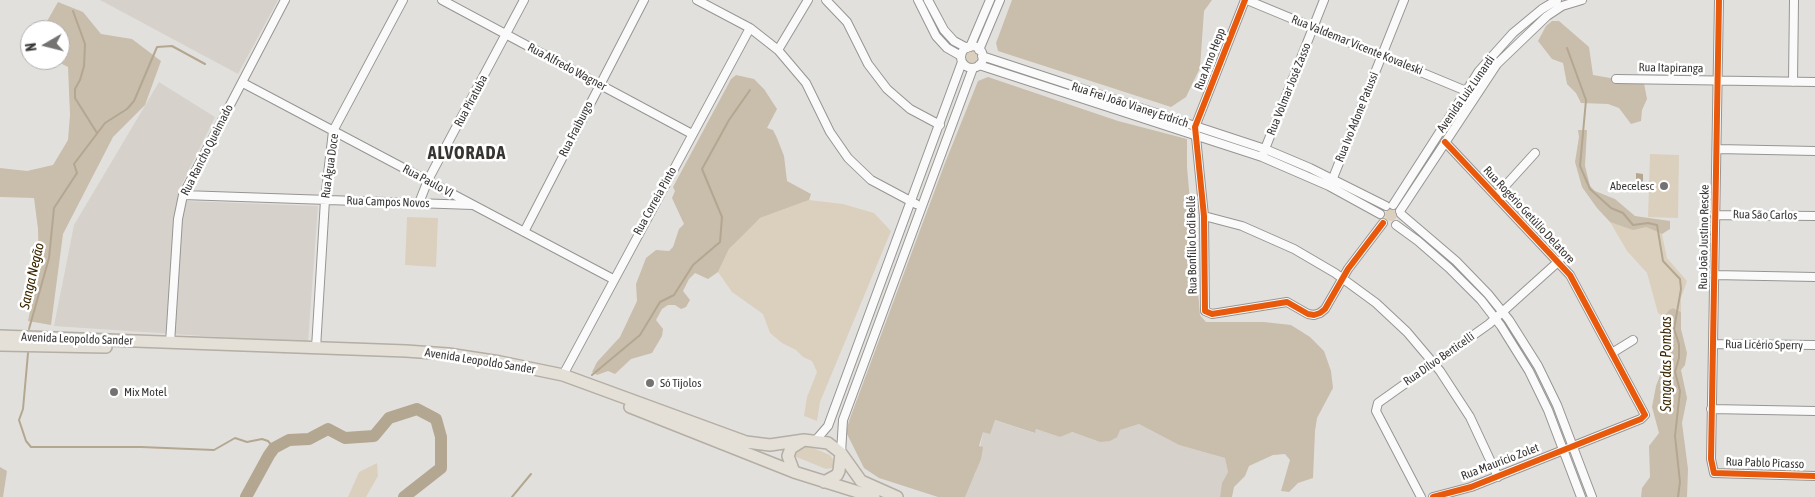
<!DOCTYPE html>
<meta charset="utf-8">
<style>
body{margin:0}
#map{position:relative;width:1815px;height:497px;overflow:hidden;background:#e2e0dd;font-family:"Asap Condensed",sans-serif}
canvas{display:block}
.north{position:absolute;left:20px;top:20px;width:50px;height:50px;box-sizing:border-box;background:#fff;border:1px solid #b0afaf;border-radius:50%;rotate:262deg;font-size:14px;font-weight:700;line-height:20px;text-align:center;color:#3a3837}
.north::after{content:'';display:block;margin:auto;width:18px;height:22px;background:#757371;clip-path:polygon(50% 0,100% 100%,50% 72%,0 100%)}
</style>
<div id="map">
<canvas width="1815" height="497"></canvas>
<div class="north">N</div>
</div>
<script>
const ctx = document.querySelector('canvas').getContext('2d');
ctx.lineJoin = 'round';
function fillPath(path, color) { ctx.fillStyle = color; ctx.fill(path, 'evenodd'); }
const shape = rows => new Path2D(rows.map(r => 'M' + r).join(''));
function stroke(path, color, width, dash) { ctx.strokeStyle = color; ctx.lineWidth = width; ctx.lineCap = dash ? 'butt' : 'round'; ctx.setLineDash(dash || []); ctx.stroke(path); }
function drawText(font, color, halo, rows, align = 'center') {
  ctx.font = font + ' "Asap Condensed",sans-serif'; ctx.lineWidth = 5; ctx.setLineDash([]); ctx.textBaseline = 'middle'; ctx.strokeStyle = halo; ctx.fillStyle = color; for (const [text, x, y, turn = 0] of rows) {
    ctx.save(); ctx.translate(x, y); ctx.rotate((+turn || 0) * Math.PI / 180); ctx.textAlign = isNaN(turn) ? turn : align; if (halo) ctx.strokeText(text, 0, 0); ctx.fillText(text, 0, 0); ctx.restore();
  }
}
fillPath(shape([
 [100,0,278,0,238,74],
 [159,82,215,117,178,192,186,201,318,206,308,343,54,326,74,225],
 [994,420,1034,433,1036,429,1060,437,1071,432,1100,442,1120,430,1139,424,1179,445,1225,458,1228,472,1222,483,1220,497,965,497,973,475,975,475,983,432]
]), '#d6d1cb');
fillPath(shape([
 '966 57a6 6 0 1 1 12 0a6 6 0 1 1-12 0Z',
 [1650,154,1679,155,1678,218,1648,217],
 [809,200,843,204,874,213,891,231,820,402,817,421,804,416,807,397,817,372,812,361,803,357,796,350,782,343,770,333,763,314,732,292,718,272,729,249,749,227,760,218],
 '1385 215a6 6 0 1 1 12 0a6 6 0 1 1-12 0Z',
 [407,217,438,218,436,267,405,265],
 [1610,222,1646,227,1662,234,1667,258,1687,281,1681,298,1681,312,1673,308,1669,310,1664,317,1658,313,1647,273,1627,251],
 [806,445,830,455,835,462,833,468,826,469,794,456,796,451],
 [377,463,378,476,366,497,348,497,359,472]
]), '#dbd0be');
fillPath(shape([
 [1012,0,1212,0,1204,11,1200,68,1186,97,1171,107,998,51,996,43],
 [58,2,83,12,101,34,132,39,161,61,145,105,113,137,63,234,51,325,28,321,39,269,38,229,34,198,0,197,0,168,27,171,53,165,68,140,70,115,68,67,54,60,60,60,60,30,42,30],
 [1552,21,1559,21,1589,47,1593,75,1616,79,1643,78,1647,99,1642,110,1641,121,1631,124,1619,108,1608,104,1581,103,1576,93,1567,84,1563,63,1552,59,1538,41,1546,26],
 [736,75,754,79,764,89,777,109,767,128,773,130,777,138,784,156,787,181,811,194,809,200,760,218,729,249,718,272,708,279,695,273,689,279,683,291,690,300,686,307,681,309,675,305,668,305,662,309,656,320,663,329,662,336,652,353,631,359,615,374,608,371,597,375,592,372,597,362,620,337,637,301,636,284,646,258,656,250,669,251,673,247,679,229,684,224,672,198,675,191,673,187,731,79],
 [988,77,1118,121,1187,139,1187,167,1200,315,1206,322,1264,322,1291,325,1310,337,1324,351,1331,371,1333,388,1317,418,1315,431,1313,478,1298,483,1289,492,1281,491,1290,460,1285,454,1273,455,1249,466,1245,476,1234,487,1232,497,1220,497,1222,483,1228,472,1225,458,1179,445,1139,424,1120,430,1117,437,1110,441,1100,442,1072,432,1060,437,1036,429,1035,433,995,420,990,434,983,432,979,446,983,447,981,459,965,497,938,497,879,478,864,468,846,432,849,421,945,163,978,81],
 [1578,130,1587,130,1585,166,1590,186,1595,191,1615,199,1635,216,1670,221,1670,229,1662,234,1646,227,1633,230,1610,222,1597,208,1582,187,1575,162,1579,137],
 [1673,308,1681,312,1681,329,1687,353,1685,365,1681,370,1687,398,1682,423,1688,469,1687,497,1641,497,1642,488,1650,477,1649,446,1659,433,1652,407,1656,386,1670,349,1664,341,1662,332,1664,317,1669,310],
 [0,467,7,471,3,497,0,497]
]), '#c9bdac');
fillPath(shape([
 [1636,173,1643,174,1643,189,1636,189]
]), '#b4a791');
stroke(shape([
 [73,11,85,44,84,66,80,80,75,89,75,98,97,133],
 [1567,48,1586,100,1580,166,1590,189,1611,208,1623,213,1633,225,1648,223,1657,225,1663,261,1680,279,1681,289,1674,329,1679,344,1679,358,1675,372,1680,391,1675,436,1680,482,1678,497],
 [29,329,49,258,54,208,77,173,74,164,105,123,127,109,134,101,157,47,172,46,205,64],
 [28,353,23,409,19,420,26,441,31,447,141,447,214,450,235,438,247,442,262,439,268,441,274,448],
 [592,375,640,335,660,302,674,295,693,265,720,242,722,217,702,169,729,120,750,90],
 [512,497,531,474]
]), '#b4a791', 2);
stroke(shape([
 [246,497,269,455,274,448,289,440,309,439,328,429,345,438,374,436,389,418,417,409,436,419,441,437,441,468,404,497]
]), '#b4a791', 12);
const minor = shape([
 [442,0,692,134],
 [697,0,750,28,778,50,806,83,830,132,848,158,871,180,916,204],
 [826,0,847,22,868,64,887,89,910,109,940,125],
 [918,0,936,36,947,48,961,56],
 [928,0,944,30,954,41,967,48],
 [1245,0,1195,127,1204,216,1205,311,1212,314,1287,302,1308,314,1314,315,1320,313,1325,309,1348,269,1383,223],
 [1247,0,1471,93],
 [1719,0,1711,459,1714,473,1815,476],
 '961 57a11 11 0 1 1 22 0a11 11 0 1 1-22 0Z',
 [970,47,990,0],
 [778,50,808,0],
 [979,50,1000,0],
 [982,56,1265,149,1310,168,1386,206],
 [979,65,1262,157,1329,186,1380,214],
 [1616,79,1815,82],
 [1793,82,1794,0],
 [243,83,613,279],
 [1717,149,1815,151],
 [1263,154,1324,0],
 [1333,178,1404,0],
 [183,195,473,205],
 [1496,196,1535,153],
 [419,203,428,180,524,0],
 [1393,205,1479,71,1513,33,1542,9,1557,0],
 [1400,211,1497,64,1547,16,1562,6,1582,0],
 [1401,214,1456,261,1488,294,1509,320,1538,366,1557,405,1592,497],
 [1715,215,1815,216],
 [1204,216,1242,226,1294,249,1335,273,1376,303,1407,332,1440,371,1470,417,1498,477],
 [1396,225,1418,241,1449,268,1481,300,1501,326,1529,371,1548,410,1581,497],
 [524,232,644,0],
 [1714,275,1815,277],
 [170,343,178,219,183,195,285,0],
 [1713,344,1815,345],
 [316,348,325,200,333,131,403,0],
 [1612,353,1633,340],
 [563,375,750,28],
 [1711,409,1815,411],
 [815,441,828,426,962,62],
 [841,453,843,420,973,68],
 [1421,497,1376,411,1378,403,1489,324,1559,261],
 [1433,497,1471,487,1641,419,1645,415,1570,275,1445,142]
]);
const highway = shape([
 [0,336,406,351,448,354,500,362,563,375,746,442,770,445,804,440,828,443,841,453,861,481,897,497],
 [0,345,106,347],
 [630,407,794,472,874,497],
 [794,472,788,456,791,448,802,441],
 [824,482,837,475,839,471,841,453]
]);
stroke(minor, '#969593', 10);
stroke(highway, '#b4aea4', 14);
stroke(minor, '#fbfafa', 8);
stroke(highway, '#e4dfd7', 11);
stroke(shape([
 [1245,0,1195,127,1204,216,1205,311,1212,314,1287,302,1308,314,1314,315,1320,313,1325,309,1348,269,1383,223],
 [1719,0,1711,459,1714,473,1815,476],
 [1433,497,1471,487,1641,419,1645,415,1570,275,1445,142]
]), '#e8590c', 6);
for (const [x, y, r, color] of [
 [1664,186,5,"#757371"],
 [650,383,5,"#757371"],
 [114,392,5,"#757371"]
]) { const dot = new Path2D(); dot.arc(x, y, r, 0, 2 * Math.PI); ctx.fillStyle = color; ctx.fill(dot); stroke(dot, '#fff', 2); }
drawText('12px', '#3a3837', '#fff', [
 ["Rua Valdemar Vicente Kovaleski",1357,45,22],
 ["Rua Arno Hepp",1210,59,-69],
 ["Rua Alfredo Wagner",567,67,28],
 ["Rua Itapiranga",1671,68,1],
 ["Rua Volmar José Zasso",1289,89,-68],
 ["Avenida Luiz Lunardi",1466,94,-55],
 ["Rua Piratuba",471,101,-62],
 ["Rua Frei João Vianey Erdrich",1130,105,18],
 ["Rua Ivo Adone Patussi",1357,117,-68],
 ["Rua Fraiburgo",576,129,-63],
 ["Rua Rancho Queimado",207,150,-63],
 ["Rua Água Doce",330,166,-82],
 ["Rua Paulo VI",428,181,28],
 ["Rua Correia Pinto",655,201,-61],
 ["Rua Campos Novos",388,202,2],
 ["Rua Rogério Getúlio Delatore",1529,215,47],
 ["Rua São Carlos",1765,215,1],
 ["Rua João Justino Rescke",1704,237,-89],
 ["Rua Bonfílio Lodi Bellé",1192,245,-91],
 ["Avenida Leopoldo Sander",77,339,2],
 ["Rua Licério Sperry",1764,345,1],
 ["Rua Dilvo Berticelli",1439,359,-35],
 ["Avenida Leopoldo Sander",480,361,9],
 ["Rua Maurício Zolet",1500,462,-21],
 ["Rua Pablo Picasso",1765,463,2]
]);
drawText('12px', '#3a3837', '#fff', [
 ["Abecelesc",1654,186,"right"],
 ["Só Tijolos",660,383],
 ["Mix Motel",124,392]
], 'left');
drawText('italic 14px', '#3b2700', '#fff', [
 ["Sanga Negão",32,276,-77],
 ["Sanga das Pombas",1667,364,-90]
]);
ctx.letterSpacing = '1px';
drawText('bold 18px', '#373431', '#fff', [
 ["ALVORADA",467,153]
]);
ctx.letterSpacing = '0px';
</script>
